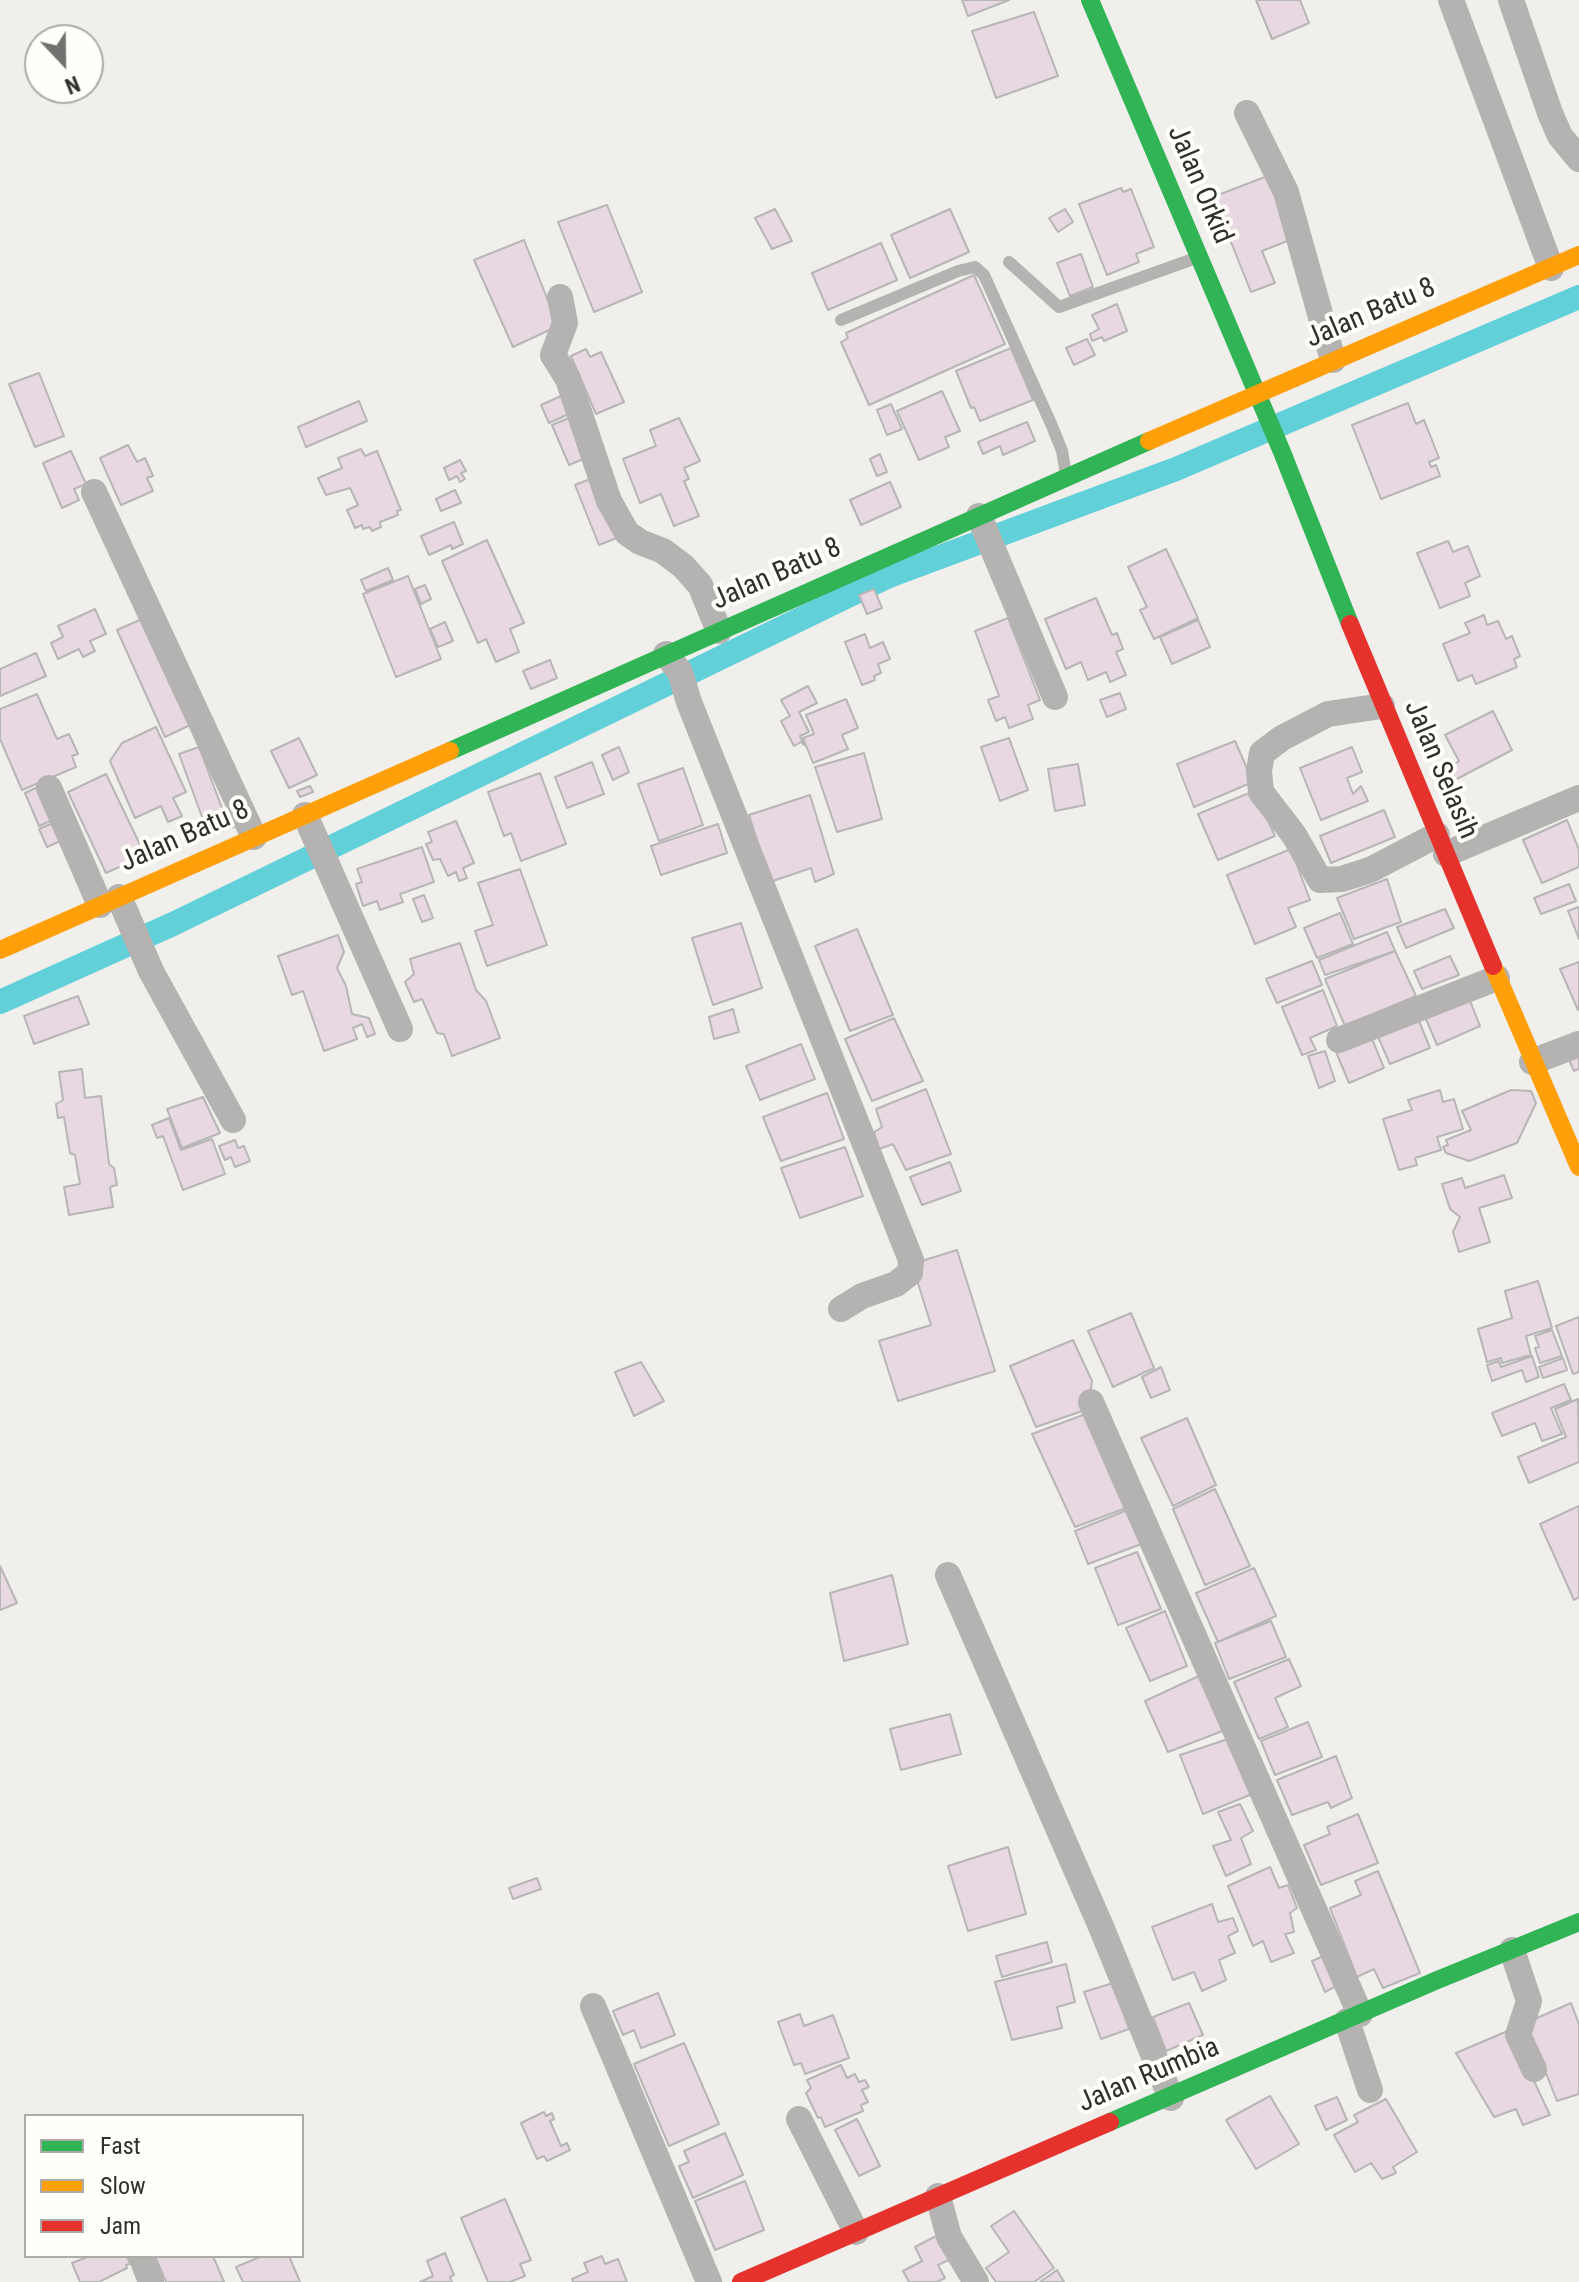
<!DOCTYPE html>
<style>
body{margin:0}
#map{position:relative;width:1579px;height:2282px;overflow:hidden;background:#f0efec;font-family:"Roboto Condensed",sans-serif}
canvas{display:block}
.legend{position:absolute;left:24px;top:2114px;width:280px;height:144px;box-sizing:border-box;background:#fffef9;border:2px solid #acaba7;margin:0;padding:10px 14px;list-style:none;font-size:24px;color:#302f2d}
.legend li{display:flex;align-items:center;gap:16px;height:40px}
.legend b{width:40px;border:2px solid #acaba7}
.north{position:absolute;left:24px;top:24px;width:80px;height:80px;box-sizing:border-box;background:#fffef9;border:2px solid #acaba7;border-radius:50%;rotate:158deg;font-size:22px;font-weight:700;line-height:32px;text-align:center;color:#302f2d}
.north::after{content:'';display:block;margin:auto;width:28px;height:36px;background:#737270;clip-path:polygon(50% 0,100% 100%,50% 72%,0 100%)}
</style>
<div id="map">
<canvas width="1579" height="2282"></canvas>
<ul class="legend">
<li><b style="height:10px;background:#30b455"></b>Fast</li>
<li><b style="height:10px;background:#ff9f0a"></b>Slow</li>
<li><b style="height:10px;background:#e5322d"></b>Jam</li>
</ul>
<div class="north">N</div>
</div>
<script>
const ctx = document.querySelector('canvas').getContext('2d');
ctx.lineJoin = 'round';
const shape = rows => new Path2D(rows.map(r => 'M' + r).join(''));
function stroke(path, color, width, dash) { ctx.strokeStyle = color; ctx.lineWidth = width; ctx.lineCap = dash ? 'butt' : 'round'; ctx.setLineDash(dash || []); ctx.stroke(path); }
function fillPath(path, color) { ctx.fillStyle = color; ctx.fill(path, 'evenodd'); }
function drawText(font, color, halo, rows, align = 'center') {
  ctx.font = font + ' "Roboto Condensed",sans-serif'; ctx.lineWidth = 8; ctx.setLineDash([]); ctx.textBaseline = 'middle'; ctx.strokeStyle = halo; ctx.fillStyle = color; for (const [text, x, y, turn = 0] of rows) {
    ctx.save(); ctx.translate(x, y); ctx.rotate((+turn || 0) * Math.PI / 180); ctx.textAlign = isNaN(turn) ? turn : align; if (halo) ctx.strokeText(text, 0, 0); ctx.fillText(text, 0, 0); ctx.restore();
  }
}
stroke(shape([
 [0,1002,173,924,889,576,1176,469,1579,297]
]), '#61d0d9', 24);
const building = shape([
 [962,0,1009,0,968,16,962,0],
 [1256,0,1300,0,1309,23,1272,39,1256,0],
 [1034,12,1058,76,996,98,972,31,1034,12],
 [1270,175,1295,238,1262,251,1275,283,1251,292,1213,197,1270,175],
 [1121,188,1123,192,1131,189,1154,247,1136,254,1139,262,1107,275,1079,204,1121,188],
 [607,205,642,292,594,312,558,222,607,205],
 [775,209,792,241,772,249,755,218,775,209],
 [950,209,969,252,910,278,891,235,950,209],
 [1065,209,1073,222,1058,232,1049,218,1065,209],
 [524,240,558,326,513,347,474,260,524,240],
 [881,243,897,280,828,310,812,273,881,243],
 [1081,254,1093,287,1070,296,1057,263,1081,254],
 [974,275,1005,344,869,405,841,342,848,338,846,333,974,275],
 [1117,304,1127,331,1104,341,1102,337,1092,341,1090,334,1099,329,1092,315,1117,304],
 [1087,339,1095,355,1074,365,1066,348,1087,339],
 [1011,348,1033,400,980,421,974,407,971,408,956,371,1011,348],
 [586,349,590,357,601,352,624,402,596,414,571,356,586,349],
 [39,373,64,436,35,447,9,384,39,373],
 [942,391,960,431,945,437,949,447,919,460,897,411,942,391],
 [561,396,569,414,549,423,541,405,561,396],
 [359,401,367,421,306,447,298,427,359,401],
 [1408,403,1416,424,1424,420,1439,458,1429,462,1431,467,1436,465,1440,476,1381,499,1352,425,1408,403],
 [891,404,902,429,887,435,877,410,891,404],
 [569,418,586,458,569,465,552,425,569,418],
 [679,418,700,461,684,468,689,479,684,481,699,516,674,526,661,494,640,503,623,459,656,446,650,430,679,418],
 [1027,422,1035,441,1003,455,1000,446,983,454,978,442,1027,422],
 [128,445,137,462,145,458,153,476,147,478,153,491,121,505,100,458,128,445],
 [361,449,365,456,377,451,401,510,397,511,398,515,380,522,381,527,372,531,370,527,363,529,362,525,355,528,347,510,358,505,350,488,326,495,318,478,342,468,338,458,361,449],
 [71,451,86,484,74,489,79,500,62,508,43,463,71,451],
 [880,454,887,472,877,476,870,459,880,454],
 [460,460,466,471,461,473,465,479,460,482,457,476,449,480,444,468,460,460],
 [595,477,619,537,599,545,575,485,595,477],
 [890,482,901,507,861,525,850,500,890,482],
 [455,490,461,503,441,511,436,499,455,490],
 [454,522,463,544,452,549,451,545,429,555,421,536,454,522],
 [487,540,524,623,510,629,519,652,496,662,486,639,478,643,442,561,487,540],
 [1448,541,1453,552,1468,546,1480,576,1465,583,1470,596,1440,608,1417,553,1448,541],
 [1166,549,1198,618,1154,639,1140,610,1147,607,1128,567,1166,549],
 [388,568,393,580,366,591,361,580,388,568],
 [408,576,441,659,396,677,363,594,408,576],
 [425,585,431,599,421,604,415,589,425,585],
 [874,589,882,608,867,614,859,595,874,589],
 [1096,598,1112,635,1117,633,1123,649,1116,652,1126,675,1110,682,1106,672,1088,680,1081,662,1066,669,1045,619,1096,598],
 [95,609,106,634,90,641,95,651,83,657,79,649,58,659,51,643,63,637,58,626,95,609],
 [1484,615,1487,625,1498,621,1506,639,1512,636,1520,656,1514,659,1517,667,1476,684,1472,675,1458,681,1443,644,1470,633,1465,623,1484,615],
 [1008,618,1040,700,1028,705,1033,719,1009,728,1005,717,996,721,988,700,999,696,975,631,1008,618],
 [142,619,190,725,165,737,117,630,142,619],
 [1198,620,1210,647,1172,664,1160,637,1198,620],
 [445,622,453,641,438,647,430,629,445,622],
 [865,634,870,648,883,642,890,659,878,664,881,673,874,676,875,680,862,685,845,642,865,634],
 [36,653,46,676,0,696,0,669,36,653],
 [550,660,557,678,531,689,523,671,550,660],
 [808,686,817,703,799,712,809,732,800,736,804,745,801,742,794,746,781,721,790,716,781,700,808,686],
 [1120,693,1126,709,1107,717,1100,700,1120,693],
 [37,694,57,739,69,734,78,754,72,756,76,767,22,790,0,739,0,709,37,694],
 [846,699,858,728,842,735,848,749,813,763,803,738,814,734,806,715,846,699],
 [1493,711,1512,750,1453,781,1446,769,1459,761,1445,735,1493,711],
 [156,727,186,792,173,798,182,816,168,822,161,806,135,818,110,761,122,743,156,727],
 [299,738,317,775,289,788,271,751,299,738],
 [1009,738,1028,790,1000,801,981,747,1009,738],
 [1235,741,1253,782,1194,807,1177,764,1235,741],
 [199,747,225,816,235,812,239,825,209,836,179,754,199,747],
 [619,747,629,772,613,780,602,755,619,747],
 [1352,747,1362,772,1347,778,1353,794,1361,786,1368,801,1321,820,1300,768,1352,747],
 [864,753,882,819,837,832,815,767,864,753],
 [592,762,604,794,567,808,555,777,592,762],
 [1078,764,1085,805,1055,811,1048,769,1078,764],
 [683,768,703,825,659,841,638,784,683,768],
 [540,773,566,844,521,861,511,833,504,836,488,792,540,773],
 [106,774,145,855,106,873,68,792,106,774],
 [42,785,57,818,39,826,25,793,42,785],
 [310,786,313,792,300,797,297,791,310,786],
 [1254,791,1275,836,1218,860,1198,814,1254,791],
 [810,795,834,874,815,882,811,868,770,882,749,815,810,795],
 [1384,810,1395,837,1331,863,1320,836,1384,810],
 [60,820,67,838,47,847,39,829,60,820],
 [1567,820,1579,850,1579,867,1542,883,1523,840,1567,820],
 [456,821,474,863,463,868,467,878,459,881,456,872,448,876,440,859,433,860,426,844,432,842,428,832,456,821],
 [718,824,727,853,661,875,651,846,718,824],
 [422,847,434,882,400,894,403,902,380,910,377,901,363,906,356,884,362,882,357,869,422,847],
 [1291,849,1310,900,1288,908,1296,927,1255,944,1227,875,1291,849],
 [520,869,547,945,487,966,475,931,493,925,478,883,520,869],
 [1387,879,1401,922,1354,939,1337,898,1387,879],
 [1569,884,1576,901,1541,914,1534,898,1569,884],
 [424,895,433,918,422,922,413,899,424,895],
 [1579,907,1579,939,1568,911,1579,907],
 [1445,909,1454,928,1406,948,1397,927,1445,909],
 [1340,913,1353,944,1317,958,1304,928,1340,913],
 [741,923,762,988,713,1005,692,938,741,923],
 [857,929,893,1015,850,1031,815,946,857,929],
 [1387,932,1395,951,1325,975,1319,960,1387,932],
 [338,935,344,952,337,968,346,986,352,1014,369,1018,375,1034,367,1037,362,1024,353,1028,357,1039,324,1051,303,991,292,995,278,956,338,935],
 [460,943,476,990,486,1001,500,1038,452,1056,444,1034,437,1033,422,999,414,1002,405,982,414,974,410,959,460,943],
 [1395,951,1416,996,1345,1026,1325,979,1395,951],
 [1450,956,1459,975,1422,989,1414,971,1450,956],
 [1312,961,1322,985,1277,1003,1266,979,1312,961],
 [1579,962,1579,1009,1578,1010,1560,969,1579,962],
 [1323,990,1337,1026,1310,1038,1316,1050,1302,1055,1282,1007,1323,990],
 [1467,993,1480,1026,1437,1045,1423,1012,1467,993],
 [78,996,89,1024,34,1044,24,1016,78,996],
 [733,1009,739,1032,714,1039,709,1017,733,1009],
 [1417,1016,1430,1048,1390,1064,1375,1030,1417,1016],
 [894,1018,923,1081,872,1101,845,1039,894,1018],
 [1370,1034,1384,1068,1349,1083,1334,1047,1370,1034],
 [801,1044,815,1079,760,1100,746,1066,801,1044],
 [1579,1050,1579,1069,1574,1071,1567,1055,1579,1050],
 [1325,1051,1335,1081,1319,1088,1308,1056,1325,1051],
 [82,1069,85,1098,101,1096,109,1164,114,1168,117,1185,110,1187,113,1207,69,1215,64,1187,80,1184,75,1155,70,1153,64,1117,58,1118,56,1104,63,1100,59,1072,82,1069],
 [926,1089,951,1154,906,1170,893,1144,879,1149,874,1132,882,1127,876,1109,926,1089],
 [1440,1090,1443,1102,1454,1099,1463,1129,1437,1137,1441,1150,1415,1158,1417,1165,1399,1170,1383,1119,1412,1110,1408,1100,1440,1090],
 [1511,1090,1531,1091,1536,1103,1517,1143,1469,1161,1446,1153,1443,1147,1448,1145,1446,1140,1471,1130,1462,1111,1511,1090],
 [827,1093,844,1139,781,1161,763,1117,827,1093],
 [203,1097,220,1133,182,1148,167,1109,203,1097],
 [169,1118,181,1150,212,1139,225,1174,183,1190,163,1136,157,1138,152,1125,169,1118],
 [235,1140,238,1148,244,1146,250,1161,235,1167,231,1157,225,1160,219,1146,235,1140],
 [845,1147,863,1196,800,1218,781,1168,845,1147],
 [950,1162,961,1191,922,1205,910,1177,950,1162],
 [1504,1175,1512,1198,1479,1208,1490,1242,1459,1252,1453,1232,1460,1217,1450,1209,1442,1184,1462,1178,1465,1188,1504,1175],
 [957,1250,995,1371,898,1401,879,1341,931,1325,912,1264,957,1250],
 [1538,1281,1552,1328,1526,1336,1531,1355,1502,1363,1501,1358,1487,1362,1478,1329,1512,1318,1505,1291,1538,1281],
 [1131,1313,1154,1368,1113,1387,1088,1331,1131,1313],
 [1579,1317,1579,1372,1573,1374,1556,1326,1579,1317],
 [1552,1330,1562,1356,1540,1363,1535,1348,1539,1347,1535,1336,1552,1330],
 [1073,1340,1092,1381,1088,1409,1036,1427,1010,1366,1073,1340],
 [1532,1356,1539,1377,1526,1382,1522,1370,1492,1381,1487,1365,1499,1361,1501,1367,1532,1356],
 [1563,1358,1567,1370,1543,1378,1539,1367,1563,1358],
 [641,1362,664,1401,634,1416,615,1372,641,1362],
 [1161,1367,1170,1390,1151,1398,1142,1377,1161,1367],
 [1564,1384,1571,1400,1551,1408,1562,1434,1542,1441,1535,1423,1502,1436,1492,1413,1564,1384],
 [1578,1399,1579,1462,1529,1483,1518,1457,1566,1437,1555,1409,1578,1399],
 [1091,1412,1129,1507,1075,1527,1032,1434,1091,1412],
 [1187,1418,1216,1485,1173,1506,1141,1438,1187,1418],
 [1215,1489,1250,1566,1205,1585,1173,1509,1215,1489],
 [1579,1506,1579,1597,1574,1600,1540,1524,1579,1506],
 [1130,1509,1144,1543,1088,1564,1075,1531,1130,1509],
 [1137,1552,1161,1609,1118,1625,1095,1568,1137,1552],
 [0,1566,17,1603,0,1610,0,1566],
 [1254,1568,1276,1616,1218,1642,1196,1593,1254,1568],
 [892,1575,908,1644,844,1661,830,1593,892,1575],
 [1165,1611,1187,1666,1150,1681,1126,1628,1165,1611],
 [1271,1621,1286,1657,1229,1679,1215,1643,1271,1621],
 [1289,1659,1301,1686,1275,1698,1288,1727,1259,1739,1234,1682,1289,1659],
 [1201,1675,1225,1730,1168,1752,1145,1701,1201,1675],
 [950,1714,961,1754,901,1770,890,1729,950,1714],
 [1308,1722,1322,1757,1275,1775,1261,1741,1308,1722],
 [1228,1739,1252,1794,1203,1814,1180,1755,1228,1739],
 [1336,1756,1352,1798,1331,1808,1328,1802,1292,1815,1277,1780,1336,1756],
 [1240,1804,1253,1831,1241,1838,1251,1864,1226,1876,1213,1846,1231,1840,1218,1812,1240,1804],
 [1358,1814,1378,1863,1321,1885,1304,1845,1330,1834,1327,1827,1358,1814],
 [1008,1847,1026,1914,968,1931,948,1866,1008,1847],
 [1270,1867,1279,1888,1288,1885,1297,1908,1290,1913,1294,1932,1285,1934,1294,1953,1271,1962,1263,1941,1253,1946,1228,1886,1270,1867],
 [1378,1871,1420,1973,1383,1988,1374,1969,1357,1977,1330,1908,1361,1895,1355,1881,1378,1871],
 [537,1878,541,1889,513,1899,509,1888,537,1878],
 [1212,1904,1218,1922,1233,1918,1238,1931,1228,1936,1235,1953,1219,1960,1226,1980,1202,1991,1194,1972,1173,1980,1152,1927,1212,1904],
 [1047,1942,1052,1962,1002,1977,996,1956,1047,1942],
 [1328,1954,1340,1984,1325,1992,1312,1961,1328,1954],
 [1066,1964,1075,2002,1057,2007,1062,2028,1012,2040,995,1982,1066,1964],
 [1113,1983,1129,2029,1101,2039,1084,1992,1113,1983],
 [658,1993,675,2035,641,2048,634,2030,623,2035,613,2011,658,1993],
 [1189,2003,1203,2035,1166,2051,1153,2017,1189,2003],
 [1571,2003,1579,2024,1579,2094,1557,2101,1526,2023,1571,2003],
 [800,2014,804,2026,833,2015,849,2058,805,2074,801,2063,794,2065,778,2022,800,2014],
 [1510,2030,1550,2115,1523,2125,1516,2109,1494,2117,1456,2053,1510,2030],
 [684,2043,719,2124,669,2146,634,2064,684,2043],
 [841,2065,847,2078,855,2074,859,2082,865,2080,869,2087,862,2090,868,2102,861,2105,863,2111,825,2127,821,2117,818,2118,806,2093,811,2088,807,2080,841,2065],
 [1270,2096,1299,2144,1256,2169,1226,2120,1270,2096],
 [1337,2097,1347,2120,1326,2130,1315,2106,1337,2097],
 [1386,2099,1417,2152,1393,2167,1396,2173,1382,2179,1371,2163,1355,2172,1334,2135,1358,2122,1354,2115,1386,2099],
 [544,2112,546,2116,552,2113,554,2119,550,2121,561,2146,567,2143,570,2150,547,2161,544,2156,537,2159,521,2123,544,2112],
 [857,2119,880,2166,859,2176,835,2130,857,2119],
 [725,2133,743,2175,693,2198,679,2166,689,2162,684,2151,725,2133],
 [745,2181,764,2230,715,2250,695,2201,745,2181],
 [505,2199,531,2260,520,2264,525,2276,510,2282,488,2282,461,2218,505,2199],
 [1014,2211,1054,2268,1034,2282,996,2282,986,2268,1009,2252,991,2226,1014,2211],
 [940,2234,953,2258,938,2265,945,2278,937,2282,909,2282,903,2271,922,2261,915,2247,940,2234],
 [445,2253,454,2275,450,2277,452,2282,420,2282,433,2276,427,2261,445,2253],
 [90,2256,127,2256,130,2264,126,2265,127,2268,99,2282,80,2282,72,2263,90,2256],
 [155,2256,213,2256,224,2282,166,2282,155,2256],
 [262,2256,289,2256,300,2282,243,2282,236,2267,262,2256],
 [602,2256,605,2264,618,2259,627,2282,573,2282,572,2279,588,2272,584,2263,602,2256],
 [1057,2270,1064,2282,1040,2282,1057,2270]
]);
fillPath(building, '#e8d8e2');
stroke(building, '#b7b6b6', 2);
stroke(shape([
 [1009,262,1059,307,1196,258],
 [841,320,958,271,975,267,984,275,1052,426,1062,451,1066,474]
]), '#b4b3b1', 12);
stroke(shape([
 [1451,0,1551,268],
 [1511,0,1550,113,1560,136,1579,159],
 [1247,113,1286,192,1333,360],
 [560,297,565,323,553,355,568,379,609,501,627,533,640,542,663,551,683,566,700,585,719,631],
 [94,492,254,837],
 [979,516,1055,697],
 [666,654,680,672,689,702,911,1260,910,1273,896,1284,862,1296,841,1309],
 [1382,706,1328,714,1282,738,1262,753,1259,771,1261,792,1294,835,1320,880,1342,879,1370,870,1437,835],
 [49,788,100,905],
 [305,815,400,1029],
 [1446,854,1579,798],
 [119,897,151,971,233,1120],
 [1339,1040,1497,978],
 [1532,1062,1579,1044],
 [1091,1402,1360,2014],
 [948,1575,1102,1929,1171,2098],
 [1512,1950,1529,2001,1518,2035,1534,2069],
 [593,2006,709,2282],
 [1347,2021,1370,2090],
 [799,2119,856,2232],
 [938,2196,949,2237,976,2282],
 [141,2256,151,2282]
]), '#b4b3b1', 26);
stroke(shape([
 [1090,0,1282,452,1350,624],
 [450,751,1149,441],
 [1110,2122,1435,1981,1579,1922]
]), '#30b455', 18);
stroke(shape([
 [1149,441,1579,255],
 [0,950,450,751],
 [1493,966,1579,1167]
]), '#ff9f0a', 18);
stroke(shape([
 [1350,624,1493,966],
 [741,2282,1110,2122]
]), '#e5322d', 18);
drawText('28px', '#302f2d', '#fffef9', [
 ["Jalan Orkid",1199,185,67],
 ["Jalan Batu 8",1371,314,-23],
 ["Jalan Batu 8",777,575,-24],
 ["Jalan Selasih",1440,770,67],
 ["Jalan Batu 8",185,837,-24],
 ["Jalan Rumbia",1149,2076,-23]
]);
</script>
